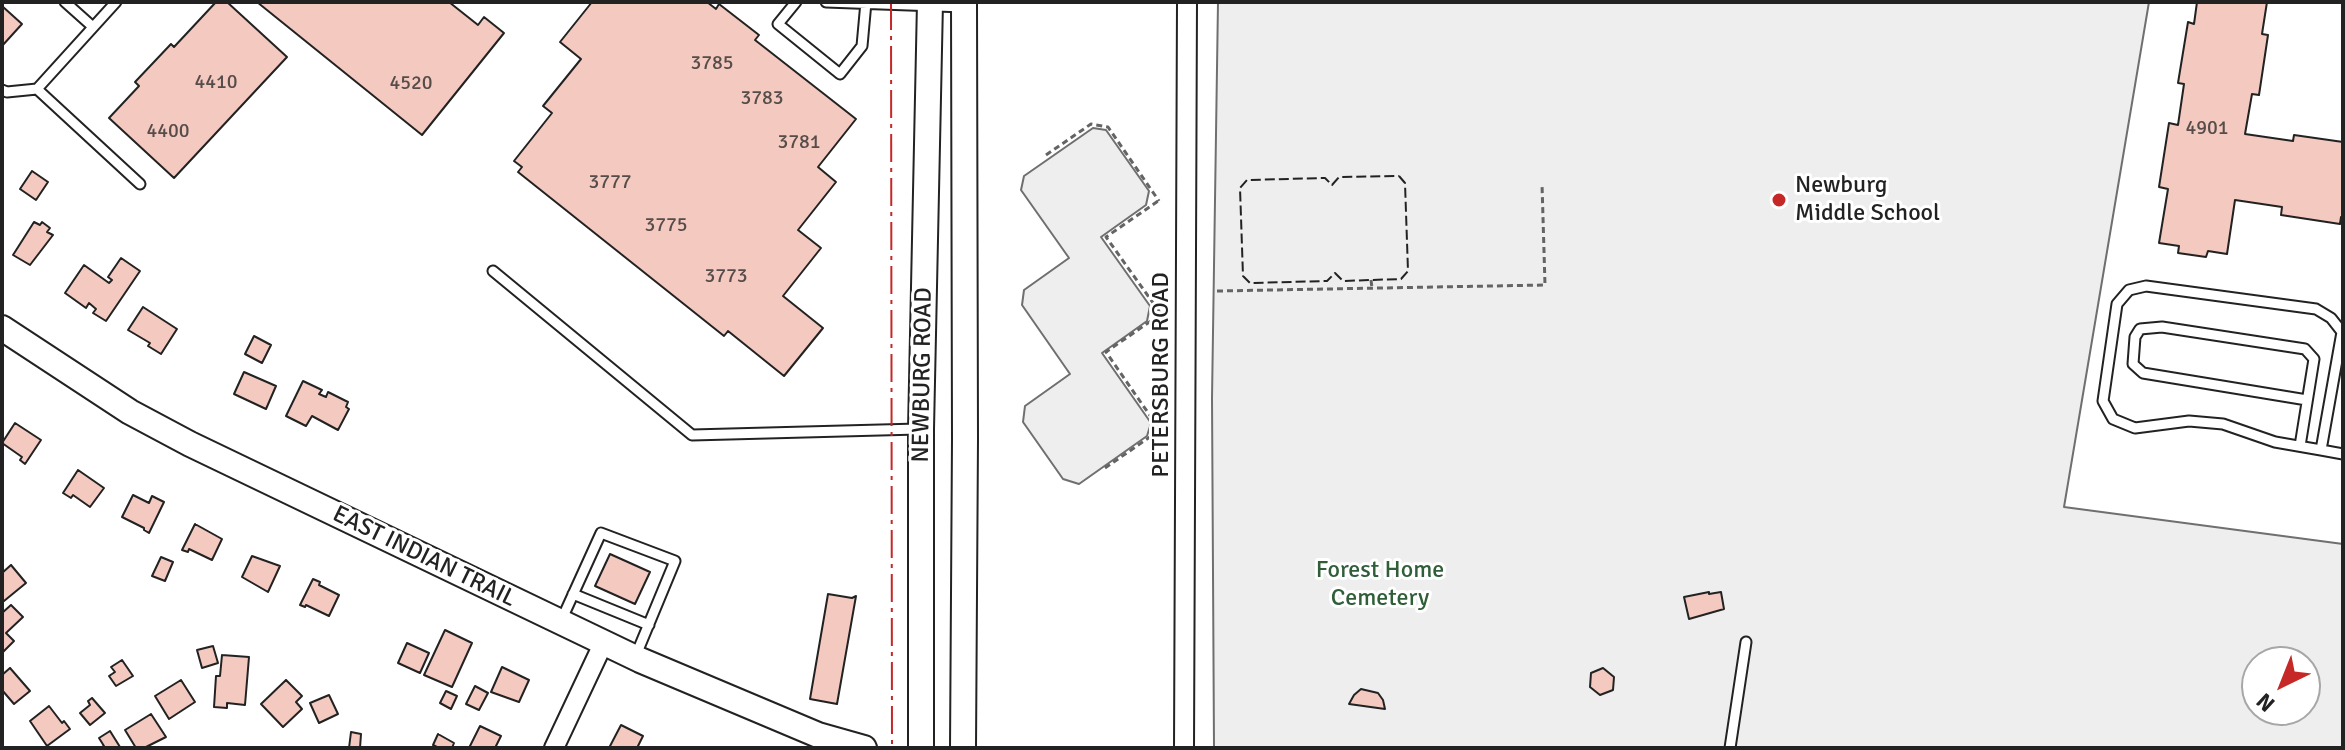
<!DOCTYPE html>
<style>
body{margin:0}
#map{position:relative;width:2345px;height:750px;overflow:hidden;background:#fff;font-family:Signika,sans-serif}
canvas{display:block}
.frame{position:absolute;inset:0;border:4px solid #222;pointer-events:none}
.north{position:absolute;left:2241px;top:646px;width:80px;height:80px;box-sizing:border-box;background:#fff;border:2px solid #a7a7a7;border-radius:50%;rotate:223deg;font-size:22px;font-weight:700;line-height:32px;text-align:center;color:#222}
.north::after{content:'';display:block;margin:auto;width:28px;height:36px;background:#c62828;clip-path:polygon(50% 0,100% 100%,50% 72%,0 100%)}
</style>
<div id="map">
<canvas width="2345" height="750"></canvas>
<div class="frame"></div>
<div class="north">N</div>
</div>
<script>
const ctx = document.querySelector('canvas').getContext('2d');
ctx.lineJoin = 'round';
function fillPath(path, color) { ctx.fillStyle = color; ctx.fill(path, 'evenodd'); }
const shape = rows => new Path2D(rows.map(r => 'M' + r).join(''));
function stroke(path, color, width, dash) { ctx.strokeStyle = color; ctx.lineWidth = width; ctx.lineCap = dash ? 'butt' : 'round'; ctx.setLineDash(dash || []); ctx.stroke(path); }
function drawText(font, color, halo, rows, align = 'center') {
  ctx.font = font + ' Signika,sans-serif'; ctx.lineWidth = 6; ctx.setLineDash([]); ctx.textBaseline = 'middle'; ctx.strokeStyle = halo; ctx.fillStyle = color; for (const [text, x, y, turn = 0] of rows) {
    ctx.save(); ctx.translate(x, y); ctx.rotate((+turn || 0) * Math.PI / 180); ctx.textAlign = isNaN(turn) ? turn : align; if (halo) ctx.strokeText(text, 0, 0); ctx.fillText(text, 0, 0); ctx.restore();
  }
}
const green = shape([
 [1218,2,2149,2,2064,507,2343,544,2343,748,1214,748,1212,398,1218,2],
 [2257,662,2305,662,2305,710,2257,710,2257,662],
 [1093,128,1106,130,1149,191,1146,205,1101,237,1150,306,1147,321,1102,353,1151,423,1147,436,1079,484,1063,479,1023,422,1025,406,1070,374,1022,305,1024,290,1069,258,1021,190,1024,176,1093,128]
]);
fillPath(green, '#eee');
stroke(green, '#6f6f6f', 2);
const building = shape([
 [216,2,227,2,287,57,174,178,109,118,139,86,135,82,171,44,174,47,216,2],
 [257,2,449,2,478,25,484,17,504,33,422,135,257,2],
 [592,2,707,2,716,9,719,4,759,35,755,40,856,119,818,167,836,182,798,230,821,248,783,296,823,328,784,376,728,331,724,336,518,172,522,167,514,161,552,113,543,106,581,59,560,42,592,2],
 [2197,2,2267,2,2262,34,2268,35,2259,95,2252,94,2245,134,2293,141,2294,135,2343,142,2343,217,2341,217,2340,224,2281,215,2282,207,2235,200,2227,254,2208,251,2206,257,2178,253,2179,246,2159,243,2168,189,2159,187,2169,123,2178,125,2184,84,2178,83,2188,22,2194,24,2197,2],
 [2,6,22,24,2,46,2,6],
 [32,171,48,182,36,200,20,189,32,171],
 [34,222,40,225,42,222,50,228,47,232,53,235,30,265,13,255,34,222],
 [121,258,140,271,106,321,93,313,96,309,89,303,86,308,65,293,84,265,109,283,112,280,108,277,121,258],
 [143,307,177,329,161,354,148,346,150,343,128,330,143,307],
 [254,336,271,345,262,363,245,354,254,336],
 [244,372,276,386,266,409,234,394,244,372],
 [303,381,322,390,319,394,326,397,328,392,348,402,346,407,349,409,338,430,312,416,306,426,286,416,303,381],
 [15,423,41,440,25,464,20,460,22,457,2,443,15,423],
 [78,470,104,488,90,507,73,495,71,498,63,493,78,470],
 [133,495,149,503,152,496,164,502,149,533,144,530,144,528,122,517,133,495],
 [195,524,222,539,212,560,189,549,188,552,182,550,195,524],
 [610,554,650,572,635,604,595,586,610,554],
 [252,556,280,566,268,592,242,577,252,556],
 [161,557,173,562,165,581,152,576,161,557],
 [11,565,26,583,4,601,2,599,2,573,11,565],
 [313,579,320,582,319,585,339,595,329,616,306,605,305,607,300,605,313,579],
 [1709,592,1709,594,1721,592,1724,609,1689,619,1684,597,1709,592],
 [828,594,852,598,856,596,837,704,810,699,828,594],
 [11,605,23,617,6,633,14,641,2,653,2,613,11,605],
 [445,630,472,643,452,687,424,675,445,630],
 [407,643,429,653,420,673,398,663,407,643],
 [213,646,218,663,202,668,197,650,213,646],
 [222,655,249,657,245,705,227,703,227,708,214,707,216,676,220,676,222,655],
 [122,660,133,676,116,686,109,676,115,672,111,667,122,660],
 [502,667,529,680,519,702,491,692,502,667],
 [10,668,30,691,14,704,2,690,2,675,10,668],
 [1603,668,1614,677,1613,690,1600,695,1590,687,1591,673,1603,668],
 [181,680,195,702,169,719,155,696,181,680],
 [286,680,302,696,296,702,302,709,283,727,261,704,286,680],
 [475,686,488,693,479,710,466,704,475,686],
 [1361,689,1378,693,1383,700,1385,709,1349,704,1354,695,1361,689],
 [446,691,457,696,451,709,440,703,446,691],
 [329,695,338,714,319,723,310,703,329,695],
 [92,698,105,713,90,725,80,713,90,705,88,701,92,698],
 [49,706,62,723,64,721,70,729,47,746,30,721,49,706],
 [151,714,166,737,144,748,136,748,125,730,151,714],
 [621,725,643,736,637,748,609,748,621,725],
 [480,726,501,736,495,748,466,748,469,748,480,726],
 [110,731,120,747,100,748,104,746,99,738,110,731],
 [351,732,361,734,360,748,349,748,351,732],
 [438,734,454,743,452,748,439,748,433,745,438,734]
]);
fillPath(building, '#f3c9c0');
stroke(building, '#222', 2);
const service = shape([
 [65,2,93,27],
 [116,2,37,89,140,184],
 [796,2,778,24,840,74,862,46,866,2],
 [826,2,964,7],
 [2,90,7,92,37,89],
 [493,271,692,435,918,429],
 [2300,446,2314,359,2305,349,2162,327,2140,329,2135,337,2133,364,2143,373,2307,400],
 [2321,450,2342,332,2331,318,2316,309,2146,286,2129,290,2117,304,2103,401,2113,419,2135,428,2189,421,2223,424,2275,442,2321,450,2343,454],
 [573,594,649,625],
 [561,621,601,533,675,561,636,655],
 [1730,748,1746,642]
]);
const minor = shape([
 [554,748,603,644],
 [1184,748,1187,2]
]);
const secondary = shape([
 [2,328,130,412,190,444,640,660,818,735,864,748],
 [921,748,921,429,930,2],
 [963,748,965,439,964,2]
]);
stroke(service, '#222', 13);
stroke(minor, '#222', 22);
stroke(secondary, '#222', 28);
stroke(shape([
 [1046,155,1091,124,1108,127,1159,201],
 [1371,280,1372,288],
 [1217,291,1545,285,1542,184],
 [1105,468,1160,430,1106,352,1161,314,1106,237,1161,199]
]), '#646464', 3, [6, 4]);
stroke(service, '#fff', 9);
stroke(minor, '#fff', 18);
stroke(secondary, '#fff', 24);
stroke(shape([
 [1399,176,1405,183,1408,271,1401,279,1343,281,1335,273,1327,281,1250,283,1243,276,1240,188,1247,180,1325,178,1332,185,1339,177,1399,176]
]), '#222', 2, [10, 4]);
stroke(shape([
 [891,2,892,748]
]), '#c62828', 2, [28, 6, 4, 6]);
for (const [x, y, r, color] of [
 [1779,200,8,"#c62828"]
]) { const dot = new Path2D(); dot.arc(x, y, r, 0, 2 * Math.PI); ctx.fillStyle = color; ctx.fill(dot); stroke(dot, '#fff', 3); }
drawText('20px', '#564c4a', null, [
 ["3785",712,64],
 ["4410",216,83],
 ["4520",411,84],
 ["3783",762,99],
 ["4901",2207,129],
 ["4400",168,132],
 ["3781",799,143],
 ["3777",610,183],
 ["3775",666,226],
 ["3773",726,277]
]);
drawText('24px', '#222', '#fff', [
 ["Newburg",1795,186],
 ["Middle School",1795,214]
], 'left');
drawText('24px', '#222', '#fff', [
 ["NEWBURG ROAD",923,375,-89],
 ["PETERSBURG ROAD",1162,375,-90],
 ["EAST INDIAN TRAIL",424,557,26]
]);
drawText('24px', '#2f5e38', '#fff', [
 ["Forest Home",1380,571],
 ["Cemetery",1380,599]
]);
</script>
